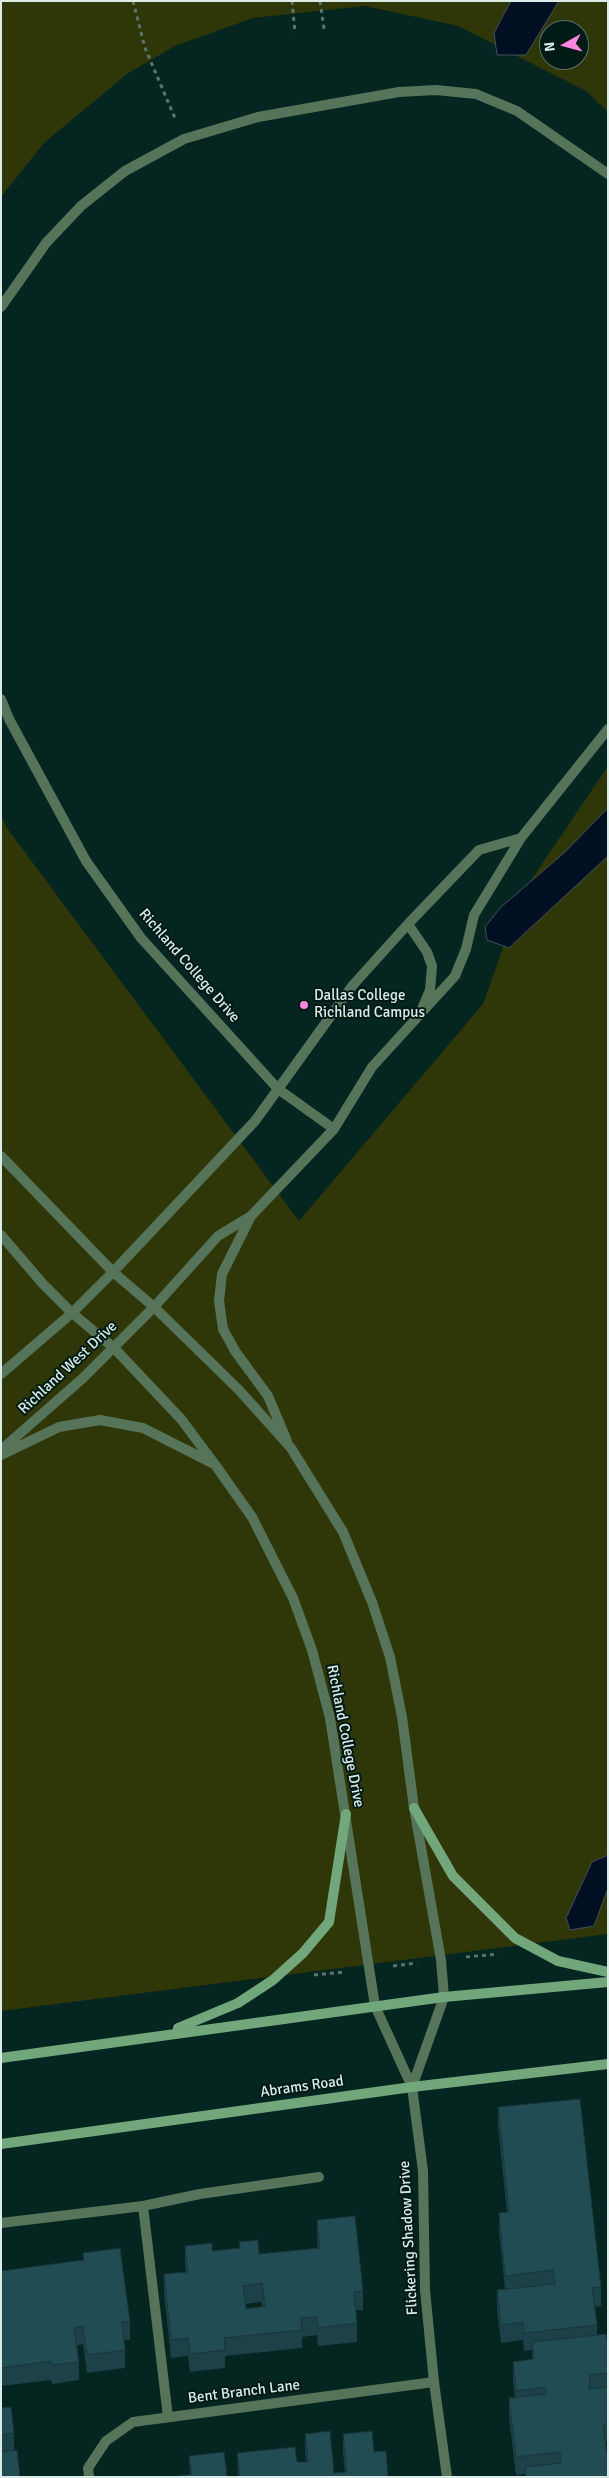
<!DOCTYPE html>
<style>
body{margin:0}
#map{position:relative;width:609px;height:2478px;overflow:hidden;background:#042520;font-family:Signika,sans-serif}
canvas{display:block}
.frame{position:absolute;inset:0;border:2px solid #dbece8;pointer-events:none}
.north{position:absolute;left:539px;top:20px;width:50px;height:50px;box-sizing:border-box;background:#001b16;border:1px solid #586f6a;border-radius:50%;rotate:263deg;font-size:14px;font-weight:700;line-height:20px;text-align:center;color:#dbece8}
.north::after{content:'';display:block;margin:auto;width:18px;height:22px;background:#fe86e0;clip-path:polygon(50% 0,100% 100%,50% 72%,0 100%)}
</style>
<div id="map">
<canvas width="609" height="2478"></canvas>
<div class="frame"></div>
<div class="north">N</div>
</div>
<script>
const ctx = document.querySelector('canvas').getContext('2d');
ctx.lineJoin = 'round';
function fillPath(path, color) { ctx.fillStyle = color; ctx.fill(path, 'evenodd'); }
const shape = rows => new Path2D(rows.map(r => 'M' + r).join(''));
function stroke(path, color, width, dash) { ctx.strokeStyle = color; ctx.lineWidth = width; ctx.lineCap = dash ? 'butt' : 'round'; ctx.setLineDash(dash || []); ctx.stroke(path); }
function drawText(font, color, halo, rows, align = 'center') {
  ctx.font = font + ' Signika,sans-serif'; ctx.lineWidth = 4; ctx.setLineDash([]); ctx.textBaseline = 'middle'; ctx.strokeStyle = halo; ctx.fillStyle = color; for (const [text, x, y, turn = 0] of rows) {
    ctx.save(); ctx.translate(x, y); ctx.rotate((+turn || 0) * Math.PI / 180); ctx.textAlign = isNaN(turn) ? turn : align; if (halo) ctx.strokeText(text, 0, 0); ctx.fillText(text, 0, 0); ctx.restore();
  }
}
fillPath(shape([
 [1,1,608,1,608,112,586,91,458,26,365,6,253,18,175,46,127,74,44,143,1,197],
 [549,30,579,30,579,60,549,60],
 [608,766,608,1934,1,2011,1,815,7,828,299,1221,483,1004,523,892]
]), '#2f3608');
const water = shape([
 [511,1,559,1,526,55,497,55,494,33,511,1],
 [608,808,608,856,509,948,487,940,485,927,500,908,565,852,608,808],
 [608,1855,608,1888,594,1926,570,1930,566,1918,592,1862,608,1855]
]);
fillPath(water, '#000f21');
stroke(water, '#42515d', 1);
stroke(shape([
 [133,1,145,48,175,118],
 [292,1,295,33],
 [320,1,324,29],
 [466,1957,498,1954],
 [393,1966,417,1963],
 [314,1975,345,1972]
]), '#5a7470', 3, [4, 4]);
stroke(shape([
 [1,307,46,243,81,206,125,171,184,139,258,117,399,92,436,90,476,94,517,111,608,174],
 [1,699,9,719,86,861,141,938,278,1089,334,1129],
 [408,924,427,952,432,966,430,990,422,1009],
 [113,1272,255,1121,353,985,408,924,479,850,521,838],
 [154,1307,218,1236,251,1216,334,1129,372,1067,455,976,466,949,474,915,521,838,608,729],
 [143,2206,200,2194,319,2177],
 [1,2223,143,2206,168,2417]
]), '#55745a', 10);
stroke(shape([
 [1,1156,113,1272,154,1307,239,1390,291,1448,343,1532,372,1602,390,1657,402,1717,414,1808,441,1960,444,1997,412,2087],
 [251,1216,222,1274,219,1301,223,1329,235,1351,268,1396,287,1441],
 [1,1235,43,1284,72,1313,114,1348,181,1419,216,1466,252,1517,293,1598,312,1650,330,1718,375,2006,412,2087,423,2171,425,2290,434,2382,447,2477],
 [1,1374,72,1313,113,1272],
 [1,1450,83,1378,154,1307],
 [1,1455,59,1427,100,1420,143,1428,214,1464],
 [89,2477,88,2468,106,2441,133,2422,434,2382]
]), '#55745a', 10);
stroke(shape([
 [414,1808,453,1876,515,1938,558,1961,608,1972],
 [178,2028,238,2003,273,1980,303,1953,329,1922,346,1814],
 [1,2058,444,1997,608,1982],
 [1,2144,412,2087,608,2064]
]), '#72a67b', 10);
fillPath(shape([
 [498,2107,601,2287,601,2306,595,2307,597,2325,597,2335,608,2346,608,2443,605,2443,608,2477,525,2477,525,2474,516,2475,509,2417,509,2398,515,2398,513,2380,513,2362,532,2359,532,2350,524,2351,523,2340,501,2343,497,2309,497,2290,505,2289,499,2232,499,2213,507,2213,498,2126],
 [317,2220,363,2291,363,2310,356,2310,357,2323,357,2342,318,2346,317,2335,302,2337,302,2348,225,2356,225,2368,190,2372,188,2356,171,2358,164,2293,164,2274,186,2272,185,2264,185,2246,212,2251,239,2249,239,2242,259,2254,318,2248,317,2238],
 [262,2302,262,2307,246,2309,245,2304],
 [83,2253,130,2321,130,2340,124,2340,125,2350,125,2368,87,2373,83,2344,77,2346,79,2362,79,2380,52,2384,51,2380,1,2386,1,2271,83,2260],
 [1,2408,14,2433,14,2451,1,2477],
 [305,2434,334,2473,345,2472,343,2452,343,2434,374,2452,388,2477,238,2477,237,2453,297,2462,306,2462,305,2452],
 [189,2456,227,2477,190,2475]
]), '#1d4148');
const building = shape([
 [580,2099,601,2287,592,2288,597,2325,524,2333,523,2322,501,2325,497,2290,555,2284,553,2270,505,2276,499,2213,509,2212,498,2107,580,2099],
 [355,2216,363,2291,354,2292,357,2323,318,2328,317,2317,301,2318,302,2330,224,2338,225,2350,190,2354,188,2338,171,2340,164,2274,188,2272,185,2246,212,2243,212,2251,240,2248,239,2242,258,2240,259,2254,320,2248,317,2220,355,2216],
 [262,2283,265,2306,246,2309,243,2286,262,2283],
 [120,2248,130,2321,122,2322,125,2350,87,2355,83,2326,74,2328,79,2362,52,2365,51,2361,1,2368,1,2271,84,2260,83,2253,120,2248],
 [606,2334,608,2346,608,2373,590,2375,589,2389,608,2387,608,2424,603,2425,607,2454,608,2454,608,2477,526,2477,525,2467,561,2463,560,2452,516,2457,509,2398,546,2394,545,2387,516,2391,513,2362,534,2359,532,2342,606,2334],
 [11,2407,14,2433,1,2435,1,2408,11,2407],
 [330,2431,334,2473,347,2472,343,2434,372,2431,374,2452,386,2451,388,2477,240,2477,237,2453,295,2447,297,2462,308,2462,305,2434,330,2431],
 [17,2450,20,2477,1,2477,1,2452,17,2450],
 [224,2452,227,2477,177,2477,177,2476,192,2474,189,2456,224,2452]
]);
fillPath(building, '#224c54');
stroke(building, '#18353b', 1);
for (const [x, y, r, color] of [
 [304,1005,5,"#fe86e0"]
]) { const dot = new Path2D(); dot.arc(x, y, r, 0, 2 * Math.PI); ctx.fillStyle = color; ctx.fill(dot); stroke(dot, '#001b16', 2); }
drawText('15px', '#dbece8', '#001b16', [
 ["Richland College Drive",189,966,49],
 ["Richland West Drive",68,1368,-43],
 ["Richland College Drive",345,1736,79],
 ["Abrams Road",302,2087,-8],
 ["Flickering Shadow Drive",409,2238,-93],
 ["Bent Branch Lane",244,2392,-7]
]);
drawText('15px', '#dbece8', '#001b16', [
 ["Dallas College",314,996],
 ["Richland Campus",314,1013]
], 'left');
</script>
